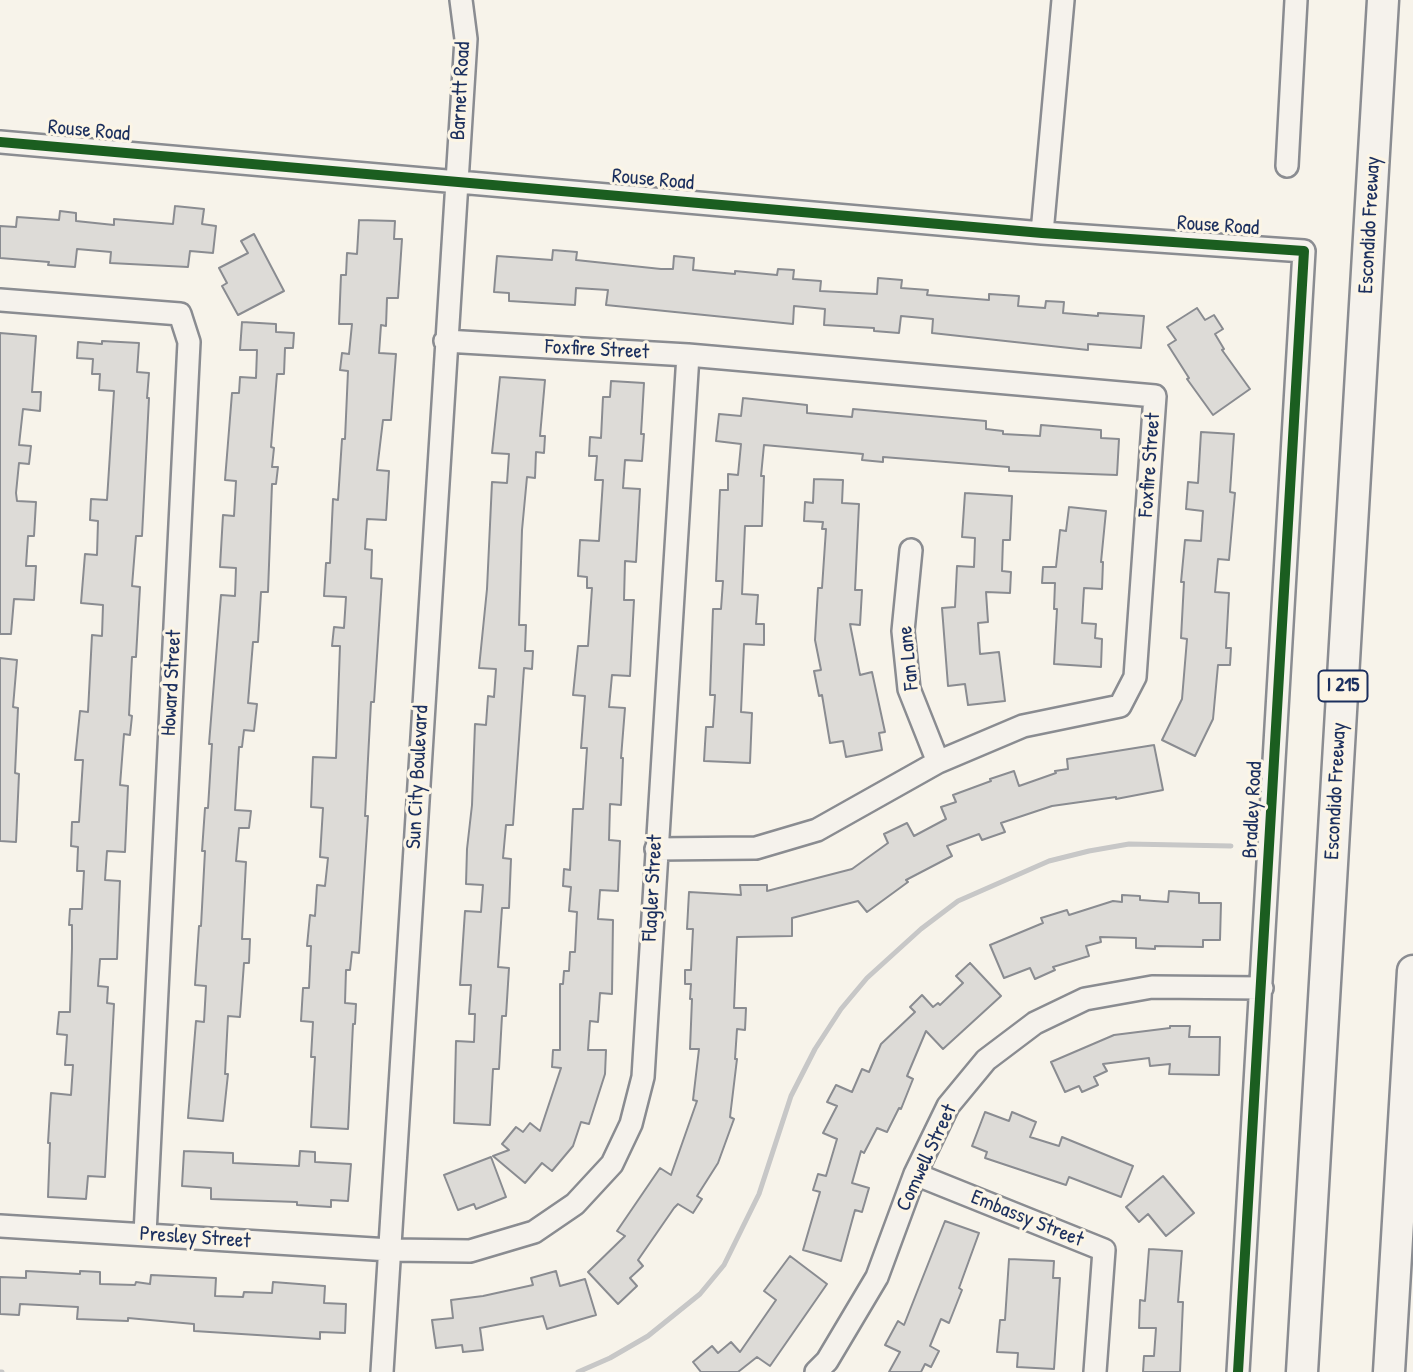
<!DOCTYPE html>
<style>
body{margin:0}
canvas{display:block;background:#f7f3ea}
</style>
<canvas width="1413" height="1372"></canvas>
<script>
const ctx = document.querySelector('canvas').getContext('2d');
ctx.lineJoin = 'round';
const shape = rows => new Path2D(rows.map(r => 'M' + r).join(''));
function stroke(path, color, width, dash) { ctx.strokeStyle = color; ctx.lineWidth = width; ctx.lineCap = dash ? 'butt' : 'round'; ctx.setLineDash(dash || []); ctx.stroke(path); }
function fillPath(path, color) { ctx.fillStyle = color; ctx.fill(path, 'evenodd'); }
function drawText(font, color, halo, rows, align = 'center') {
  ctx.font = font + ' "Patrick Hand",sans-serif'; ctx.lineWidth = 6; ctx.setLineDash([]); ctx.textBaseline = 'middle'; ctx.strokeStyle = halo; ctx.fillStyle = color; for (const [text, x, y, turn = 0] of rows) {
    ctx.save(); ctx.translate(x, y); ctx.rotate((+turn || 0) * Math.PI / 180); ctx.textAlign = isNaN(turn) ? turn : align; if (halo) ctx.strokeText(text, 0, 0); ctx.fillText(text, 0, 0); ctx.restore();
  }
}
stroke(shape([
 [0,1372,2,1372],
 [578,1372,610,1358,648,1336,700,1294,724,1265,759,1194,791,1096,815,1049,841,1009,867,978,921,929,958,901,1049,861,1089,851,1129,844,1231,846]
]), '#c7c7c7', 5);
const building = shape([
 [175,206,204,209,202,224,216,226,213,253,190,251,188,267,110,263,111,252,77,249,75,267,48,265,49,262,0,258,0,226,16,227,17,217,59,220,60,211,76,213,76,221,114,225,114,219,173,224,175,206],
 [359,220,395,221,394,239,402,239,398,298,387,298,386,326,381,325,379,353,396,354,391,420,383,420,377,470,389,471,386,520,367,519,365,549,372,550,371,578,382,579,374,702,371,702,365,816,368,816,359,953,352,952,350,970,346,970,345,1003,356,1004,355,1024,353,1024,348,1129,311,1127,315,1057,311,1057,313,1022,301,1021,303,988,309,988,311,946,307,946,310,915,315,916,317,885,325,886,328,858,320,857,323,808,311,807,313,757,336,758,340,646,332,646,334,627,344,628,346,597,324,596,326,563,330,563,333,499,338,500,342,439,345,439,348,371,340,370,342,353,349,354,352,324,339,324,341,275,346,275,347,253,357,254,359,220],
 [254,234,284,291,238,315,222,286,227,283,219,268,248,253,241,241,254,234],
 [553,250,577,252,576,260,661,269,673,269,674,256,694,258,693,270,735,274,735,271,777,275,778,269,794,270,793,279,821,281,820,291,877,294,878,278,902,280,901,288,928,290,927,295,989,300,989,294,1019,296,1018,306,1045,308,1046,301,1064,302,1063,313,1098,316,1098,313,1144,316,1141,348,1088,344,1088,350,932,333,933,319,901,316,899,333,874,331,874,328,824,325,825,309,794,306,793,324,606,305,608,290,576,288,575,305,509,301,509,293,494,292,497,256,552,260,553,250],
 [1197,308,1205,320,1214,315,1223,329,1215,334,1224,349,1222,350,1250,389,1213,415,1187,379,1189,378,1168,345,1176,340,1167,327,1197,308],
 [242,322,276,324,276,332,294,333,293,348,285,348,284,374,277,374,271,447,274,448,272,467,278,467,276,484,272,484,268,592,261,592,258,642,253,642,248,703,257,704,254,731,244,730,242,747,239,747,235,810,251,811,249,828,239,828,236,861,246,862,242,939,250,939,249,963,244,963,240,1017,228,1016,225,1074,228,1074,223,1121,188,1118,196,1021,204,1022,206,986,195,985,199,926,201,926,205,851,202,851,205,808,208,808,212,744,209,744,221,595,235,596,236,568,220,567,223,515,234,516,236,481,225,480,232,393,239,393,240,377,256,378,257,350,240,350,242,322],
 [0,333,36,336,32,392,41,392,40,411,23,409,19,445,31,446,29,464,19,463,16,493,17,501,36,502,34,536,28,536,26,566,36,566,34,600,14,599,11,634,0,634,0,333],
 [102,341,139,343,137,372,149,373,147,398,149,398,142,536,136,536,132,586,140,587,136,657,132,657,129,715,132,716,130,735,124,734,120,785,128,786,125,852,107,851,105,880,120,881,117,959,100,959,98,986,108,987,107,1003,114,1004,105,1177,88,1176,86,1199,48,1197,50,1143,48,1143,51,1093,71,1095,73,1065,65,1065,67,1035,57,1034,59,1012,70,1012,72,948,72,925,69,925,70,909,82,909,84,871,77,871,78,847,71,846,72,822,79,822,83,760,75,760,80,711,88,712,92,635,102,636,103,605,81,603,85,554,97,555,98,521,90,520,91,499,107,500,114,391,99,390,100,374,92,374,93,359,77,358,78,342,102,344,102,341],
 [500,377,545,380,540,436,545,436,544,453,536,452,535,478,527,477,522,530,519,625,526,625,525,651,533,651,532,669,524,668,513,825,506,825,503,858,511,859,509,908,502,908,498,967,509,968,506,1016,502,1016,499,1069,493,1069,490,1125,454,1123,456,1041,474,1042,475,1014,469,1014,471,985,460,985,465,911,481,912,483,885,466,884,467,849,472,805,475,724,486,725,488,696,494,697,496,669,479,668,487,589,492,482,507,483,509,454,492,453,500,377],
 [611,381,644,383,641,434,644,434,642,461,625,460,623,488,640,489,636,562,625,561,624,600,634,600,630,676,612,675,609,707,625,708,621,758,623,758,621,805,610,804,609,840,620,841,618,891,600,890,598,919,613,920,612,994,600,993,598,1022,590,1021,588,1050,606,1050,605,1074,589,1124,581,1122,573,1146,552,1171,542,1163,525,1183,493,1156,509,1150,502,1144,516,1127,523,1132,530,1123,540,1131,561,1068,552,1067,553,1050,560,1050,560,984,563,984,564,971,569,971,570,952,575,952,577,912,569,911,571,887,563,886,564,869,570,870,573,809,583,809,587,748,581,748,585,696,573,695,578,646,588,646,592,588,587,588,587,577,578,576,580,540,599,541,603,480,595,480,597,456,589,456,590,437,601,438,603,397,610,397,611,381],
 [743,398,807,405,807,413,852,417,853,409,986,421,986,429,1003,431,1003,434,1040,436,1041,425,1101,430,1101,438,1119,439,1117,475,1009,471,1009,467,883,457,883,462,862,460,863,454,764,445,761,476,764,476,762,526,745,526,742,594,758,595,756,624,764,624,764,645,744,644,741,712,752,713,750,763,704,761,706,727,713,727,715,695,710,695,713,609,721,609,723,581,716,581,720,490,728,490,728,474,738,475,741,444,716,441,719,414,741,416,743,398],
 [1201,432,1234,434,1230,492,1235,493,1229,560,1218,559,1215,592,1229,593,1226,648,1231,648,1230,665,1218,665,1213,719,1195,756,1162,740,1182,699,1187,639,1181,638,1184,582,1181,582,1185,540,1201,541,1203,511,1186,509,1188,482,1198,483,1201,432],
 [814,479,843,480,842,503,859,504,855,590,862,590,860,625,850,624,860,675,872,672,885,732,879,733,882,750,846,757,843,741,830,743,822,695,819,696,814,671,821,670,815,640,818,588,822,588,826,529,822,529,823,522,804,521,805,502,813,503,814,479],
 [965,493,1012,496,1010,540,1003,540,1002,571,1011,572,1010,593,986,592,988,622,978,623,980,654,999,652,1005,701,968,705,965,684,948,686,942,608,955,607,957,566,974,567,975,538,962,537,965,493],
 [1069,507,1106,511,1101,562,1103,562,1102,589,1084,588,1082,623,1096,624,1095,638,1102,639,1101,667,1054,664,1057,609,1054,609,1055,583,1042,583,1043,567,1056,567,1060,530,1066,531,1069,507],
 [0,658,17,660,13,707,18,708,15,773,19,774,16,842,0,841,0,658],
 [1154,745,1163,790,1116,799,1116,797,1052,806,1001,823,1005,832,982,840,979,834,947,846,952,856,906,880,908,882,867,912,858,901,792,918,792,936,737,937,734,1008,746,1008,745,1030,737,1029,735,1059,737,1059,730,1117,734,1119,718,1163,697,1196,702,1199,693,1213,678,1204,674,1208,638,1260,643,1266,630,1278,637,1286,618,1304,588,1272,625,1236,617,1231,660,1168,671,1175,697,1101,693,1100,699,1049,690,1049,692,999,690,999,691,984,685,984,685,970,691,970,693,929,687,929,689,892,741,895,740,885,767,885,767,891,852,869,888,843,884,834,907,823,914,836,946,819,941,807,956,802,953,795,991,781,990,779,1014,771,1019,786,1056,773,1055,771,1068,769,1067,759,1154,745],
 [1169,891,1199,893,1199,903,1221,903,1220,940,1203,940,1203,947,1155,946,1155,949,1136,948,1136,938,1100,937,1101,942,1086,946,1089,956,1053,967,1055,970,1035,979,1030,968,1004,978,990,945,1043,923,1041,918,1067,910,1069,915,1113,901,1122,902,1122,895,1140,896,1140,900,1168,902,1169,891],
 [970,963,1001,996,943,1049,926,1031,907,1076,913,1079,901,1109,899,1108,887,1132,877,1128,864,1153,861,1151,852,1183,869,1188,862,1212,855,1210,841,1261,803,1250,820,1192,813,1190,818,1174,826,1176,837,1139,823,1133,837,1106,827,1102,836,1085,852,1092,862,1069,869,1072,881,1044,915,1012,910,1007,922,995,933,1007,938,1003,940,1005,963,983,956,976,970,963],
 [1170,1026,1190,1026,1189,1037,1220,1037,1219,1075,1169,1074,1170,1064,1150,1066,1149,1058,1103,1064,1107,1071,1094,1077,1098,1085,1082,1092,1079,1086,1065,1092,1051,1062,1114,1035,1170,1028,1170,1026],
 [985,1112,1009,1121,1012,1112,1036,1122,1030,1137,1059,1146,1062,1137,1133,1166,1121,1197,1069,1177,1066,1185,985,1158,987,1152,972,1146,985,1112],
 [184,1151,233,1153,233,1163,299,1166,300,1151,315,1152,315,1162,351,1164,348,1201,331,1200,331,1207,297,1205,297,1202,211,1199,211,1188,182,1186,184,1151],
 [491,1157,506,1197,476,1209,474,1204,458,1210,444,1175,491,1157],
 [1163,1176,1194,1213,1166,1236,1148,1214,1139,1222,1126,1207,1163,1176],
 [945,1221,979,1233,959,1288,962,1290,949,1323,941,1319,930,1346,939,1351,931,1367,925,1364,921,1372,889,1372,900,1352,885,1345,898,1321,904,1325,945,1221],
 [1149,1249,1182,1251,1178,1302,1183,1302,1180,1372,1143,1372,1144,1356,1154,1356,1156,1328,1139,1328,1140,1300,1145,1301,1149,1249],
 [790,1256,827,1284,770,1366,757,1357,738,1372,701,1372,693,1362,712,1346,718,1353,731,1342,740,1352,776,1300,764,1291,790,1256],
 [1009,1259,1054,1261,1053,1278,1060,1278,1054,1369,1017,1367,1018,1353,997,1352,1000,1320,1005,1320,1009,1259],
 [26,1271,80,1274,80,1271,100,1272,100,1284,135,1285,136,1282,150,1284,151,1275,216,1278,215,1296,243,1297,244,1292,272,1293,273,1282,325,1286,324,1303,346,1304,345,1333,320,1332,320,1339,194,1331,194,1324,128,1318,128,1321,77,1319,78,1307,20,1304,19,1315,0,1314,0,1277,26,1278,26,1271],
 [556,1271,560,1286,585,1279,596,1315,547,1329,543,1316,480,1328,483,1350,463,1352,462,1345,436,1348,432,1320,453,1318,451,1300,483,1296,533,1285,531,1278,556,1271]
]);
fillPath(building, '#dddbd7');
stroke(building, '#8a8c91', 2);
const minor = shape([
 [0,142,1042,233,1304,251,1238,1372],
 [1287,166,1296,0],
 [1042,233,1063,0],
 [0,300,180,314,189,342,145,1234],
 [445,341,688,355,1155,396,1135,677,1120,706,1023,726,938,762,817,830,756,848,656,849],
 [911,550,903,631,909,689,938,762],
 [915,1174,1104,1250,1095,1372],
 [0,1226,390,1250,470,1251,534,1232,575,1204,612,1164,631,1124,643,1077,688,355],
 [382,1372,466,39,461,0],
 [816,1372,827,1361,877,1277,915,1174,948,1106,986,1060,1035,1023,1085,999,1152,987,1262,988]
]);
const highway = shape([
 [1302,1372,1383,0],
 [1389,1372,1413,971]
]);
stroke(minor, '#8a8c91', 26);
stroke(highway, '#8a8c91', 35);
stroke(minor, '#f5f2ec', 21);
stroke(highway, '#f5f2ec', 30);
stroke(shape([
 [0,142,1042,233,1304,251,1238,1372]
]), '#1b5e20', 10);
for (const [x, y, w] of [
 [1343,686,49]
]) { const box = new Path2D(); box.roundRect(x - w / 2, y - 15.5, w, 31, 5); ctx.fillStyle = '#fcf5e5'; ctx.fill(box); stroke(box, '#1b2f5e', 2); }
drawText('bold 19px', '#1b2f5e', null, [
 ["I 215",1343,686]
]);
drawText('21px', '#1b2f5e', '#fcf5e5', [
 ["Barnett Road",461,91,-87],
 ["Rouse Road",89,131,5],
 ["Rouse Road",653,180,5],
 ["Escondido Freeway",1370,225,-87],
 ["Rouse Road",1218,226,4],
 ["Foxfire Street",597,350,3],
 ["Foxfire Street",1150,465,-86],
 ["Fan Lane",909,658,-96],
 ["Howard Street",172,683,-87],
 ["Sun City Boulevard",418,777,-87],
 ["Escondido Freeway",1336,791,-87],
 ["Bradley Road",1253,810,-87],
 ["Flagler Street",653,888,-87],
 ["Comwell Street",927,1158,-65],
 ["Embassy Street",1027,1219,22],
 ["Presley Street",195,1238,4]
]);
</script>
